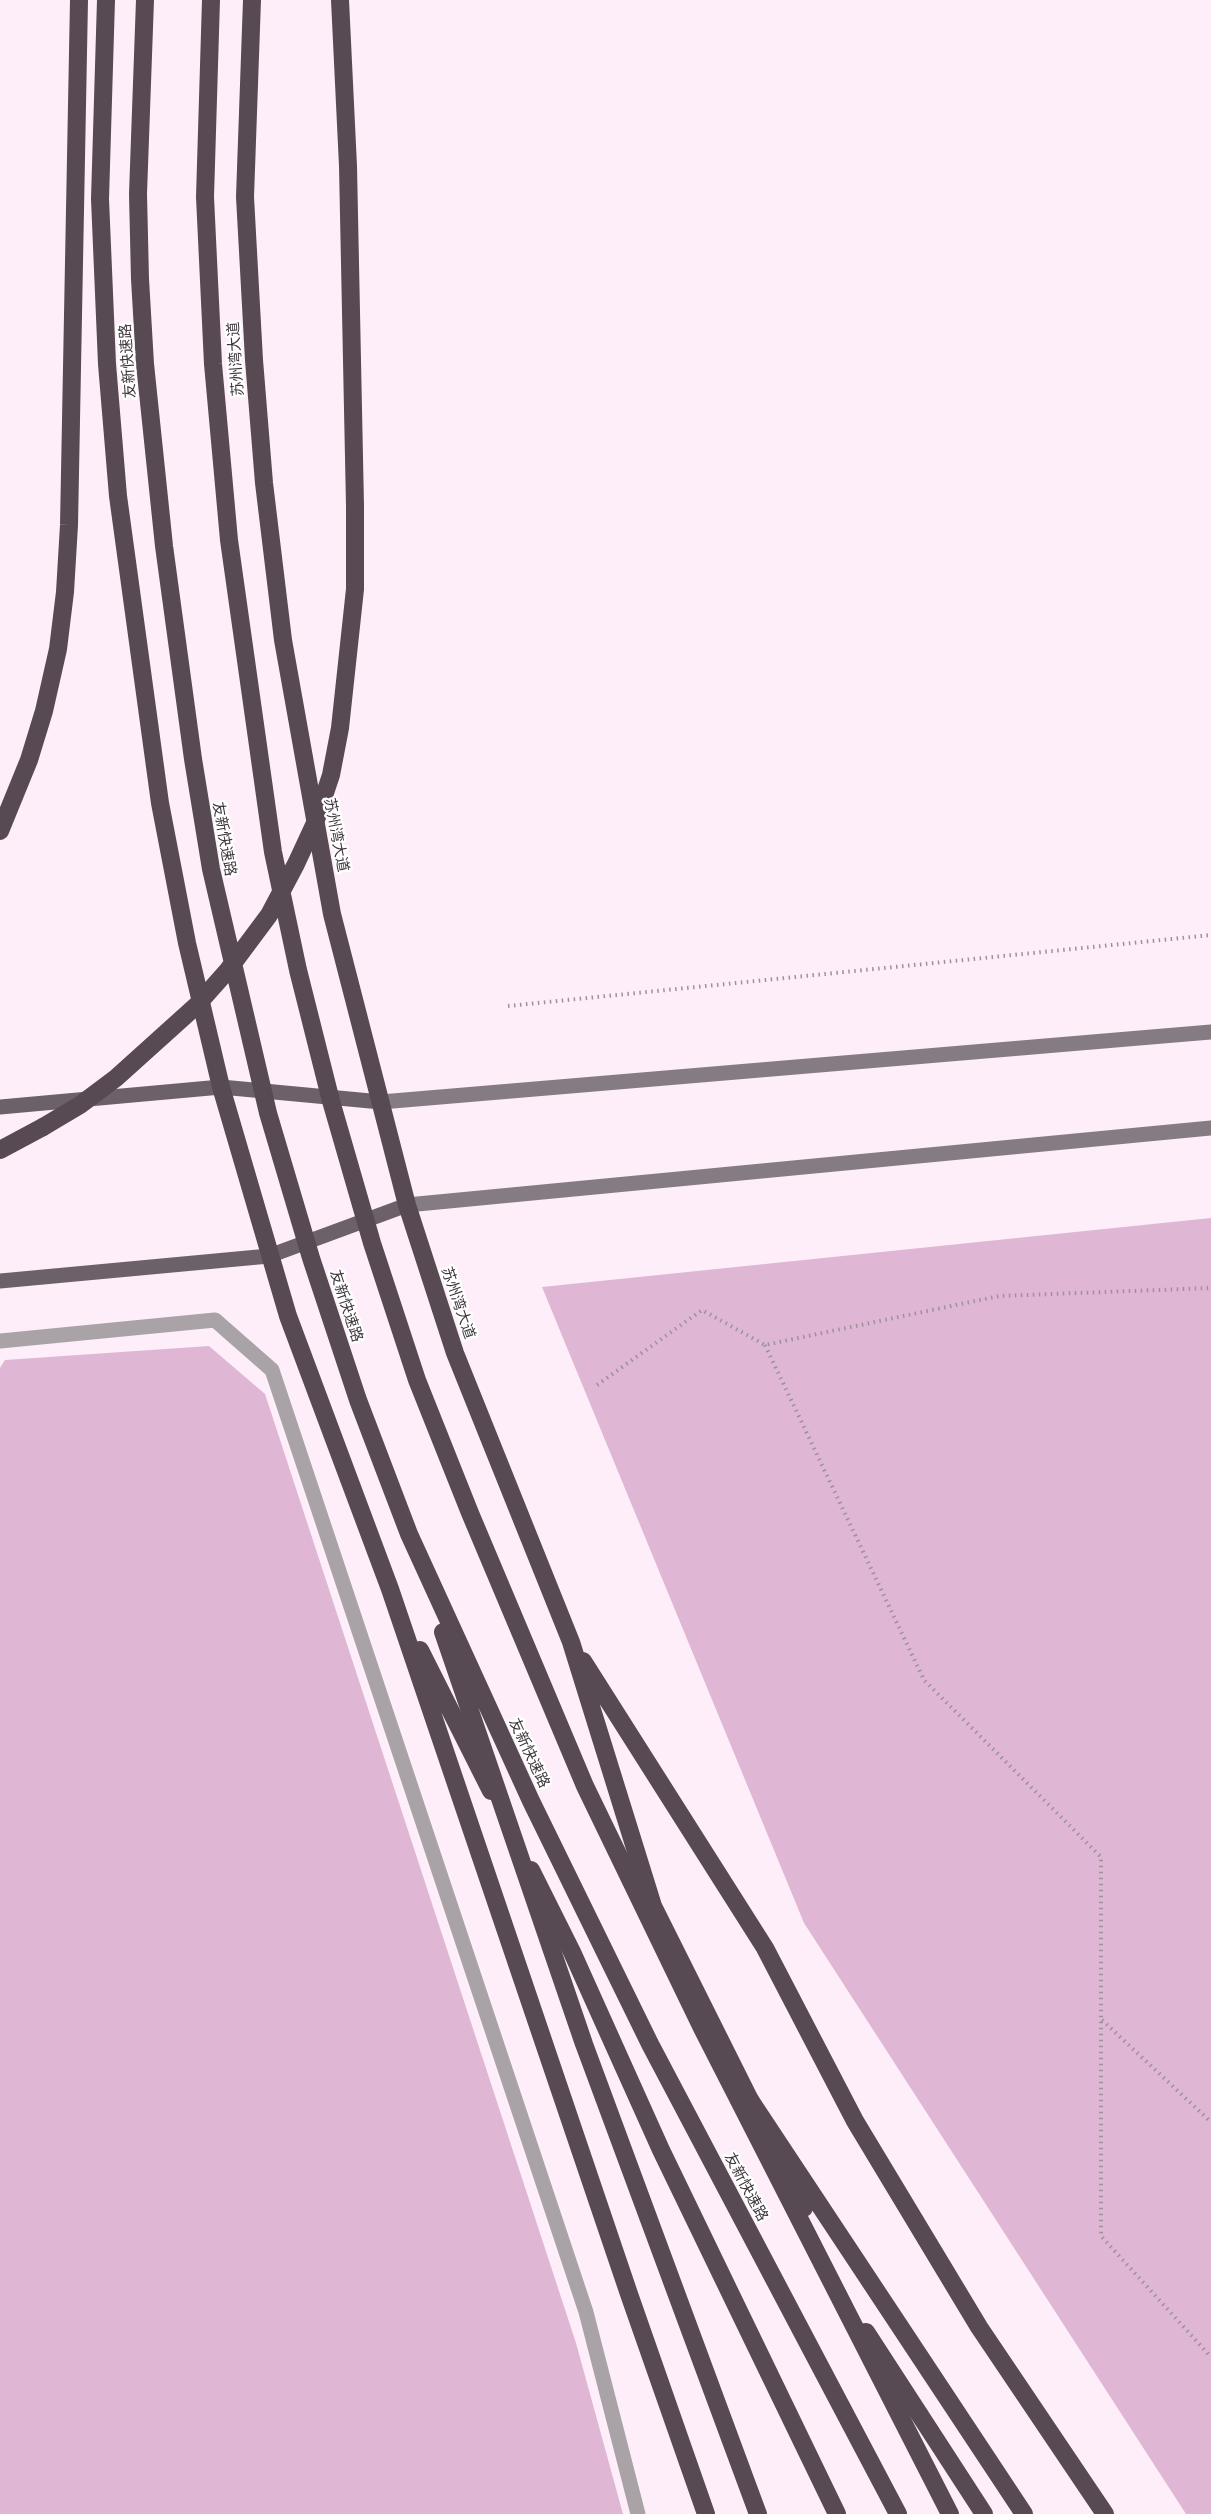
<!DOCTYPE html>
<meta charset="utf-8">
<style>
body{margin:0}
canvas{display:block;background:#fdeef9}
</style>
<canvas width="1211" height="2514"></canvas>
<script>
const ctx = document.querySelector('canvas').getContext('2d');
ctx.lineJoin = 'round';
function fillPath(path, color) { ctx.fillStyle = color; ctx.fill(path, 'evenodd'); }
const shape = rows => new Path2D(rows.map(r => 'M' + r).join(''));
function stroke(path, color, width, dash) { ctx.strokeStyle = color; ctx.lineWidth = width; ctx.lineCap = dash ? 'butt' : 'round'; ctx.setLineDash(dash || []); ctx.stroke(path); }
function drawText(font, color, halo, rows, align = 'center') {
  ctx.font = font + ' Quicksand,"Noto Sans SC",sans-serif'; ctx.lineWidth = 4.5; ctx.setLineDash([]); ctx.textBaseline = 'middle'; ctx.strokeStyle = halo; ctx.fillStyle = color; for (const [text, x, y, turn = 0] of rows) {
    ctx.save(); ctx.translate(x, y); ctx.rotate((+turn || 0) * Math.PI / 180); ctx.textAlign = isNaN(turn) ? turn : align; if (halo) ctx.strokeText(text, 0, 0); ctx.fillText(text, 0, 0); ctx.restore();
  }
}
fillPath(shape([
 [1211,1218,1211,2514,1186,2514,804,1923,542,1287],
 [209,1346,265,1394,576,2343,623,2514,0,2514,0,1368,5,1360]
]), '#e0b6d5');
stroke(shape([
 [508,1006,1211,935],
 [765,1345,924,1680,1101,1857,1101,2236,1211,2357],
 [597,1385,702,1310,765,1345,999,1296,1211,1288],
 [1102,2020,1211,2122]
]), '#9c9299', 4, [1.5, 4.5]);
stroke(shape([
 [0,1341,215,1320,272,1370,586,2312,638,2514]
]), '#a9a3a7', 15);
stroke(shape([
 [381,1102,1211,1032],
 [407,1205,1211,1128]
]), '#857c83', 15);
stroke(shape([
 [0,1107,221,1087,381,1102],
 [0,1281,269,1256,407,1205]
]), '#6c6169', 15);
stroke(shape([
 [106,0,100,199,107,364,118,496,160,803,187,943,221,1087,288,1316,390,1589,629,2294,706,2514],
 [252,0,245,197,254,360,264,483,283,640,332,914,407,1205,455,1353,571,1642,653,1906,757,2114],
 [340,0,348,166,355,506],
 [0,831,29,760,44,711,58,649,65,592,69,525,79,0],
 [0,1150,43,1127],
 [420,1650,491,1791],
 [583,1661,765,1948,855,2121,979,2327,1105,2514],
 [531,1870,572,1952,661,2150,837,2514],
 [772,2144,804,2208],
 [866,2332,984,2514]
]), '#574a53', 18);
stroke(shape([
 [145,0,138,194,140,279,145,364,164,546,193,759,211,869,268,1113,311,1258,358,1400,409,1534,531,1801,650,2044,898,2514],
 [211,0,205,197,213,364,229,540,273,852,298,970,331,1101,372,1243,417,1380,470,1513,585,1786,702,2028,950,2514],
 [43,1127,80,1105,116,1078,197,1005,228,970,269,915,296,864,315,823,331,775,340,728,355,589,355,506],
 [443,1632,584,2044,758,2514],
 [750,2100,1024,2514]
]), '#574a53', 18);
drawText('15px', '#3e383c', '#fff', [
 ["苏州湾大道",236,359,-94],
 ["友新快速路",128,361,-94],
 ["苏州湾大道",336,835,79],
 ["友新快速路",224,839,80],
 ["苏州湾大道",458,1303,71],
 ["友新快速路",346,1306,72],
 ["友新快速路",529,1753,65],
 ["友新快速路",746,2187,62]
]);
</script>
